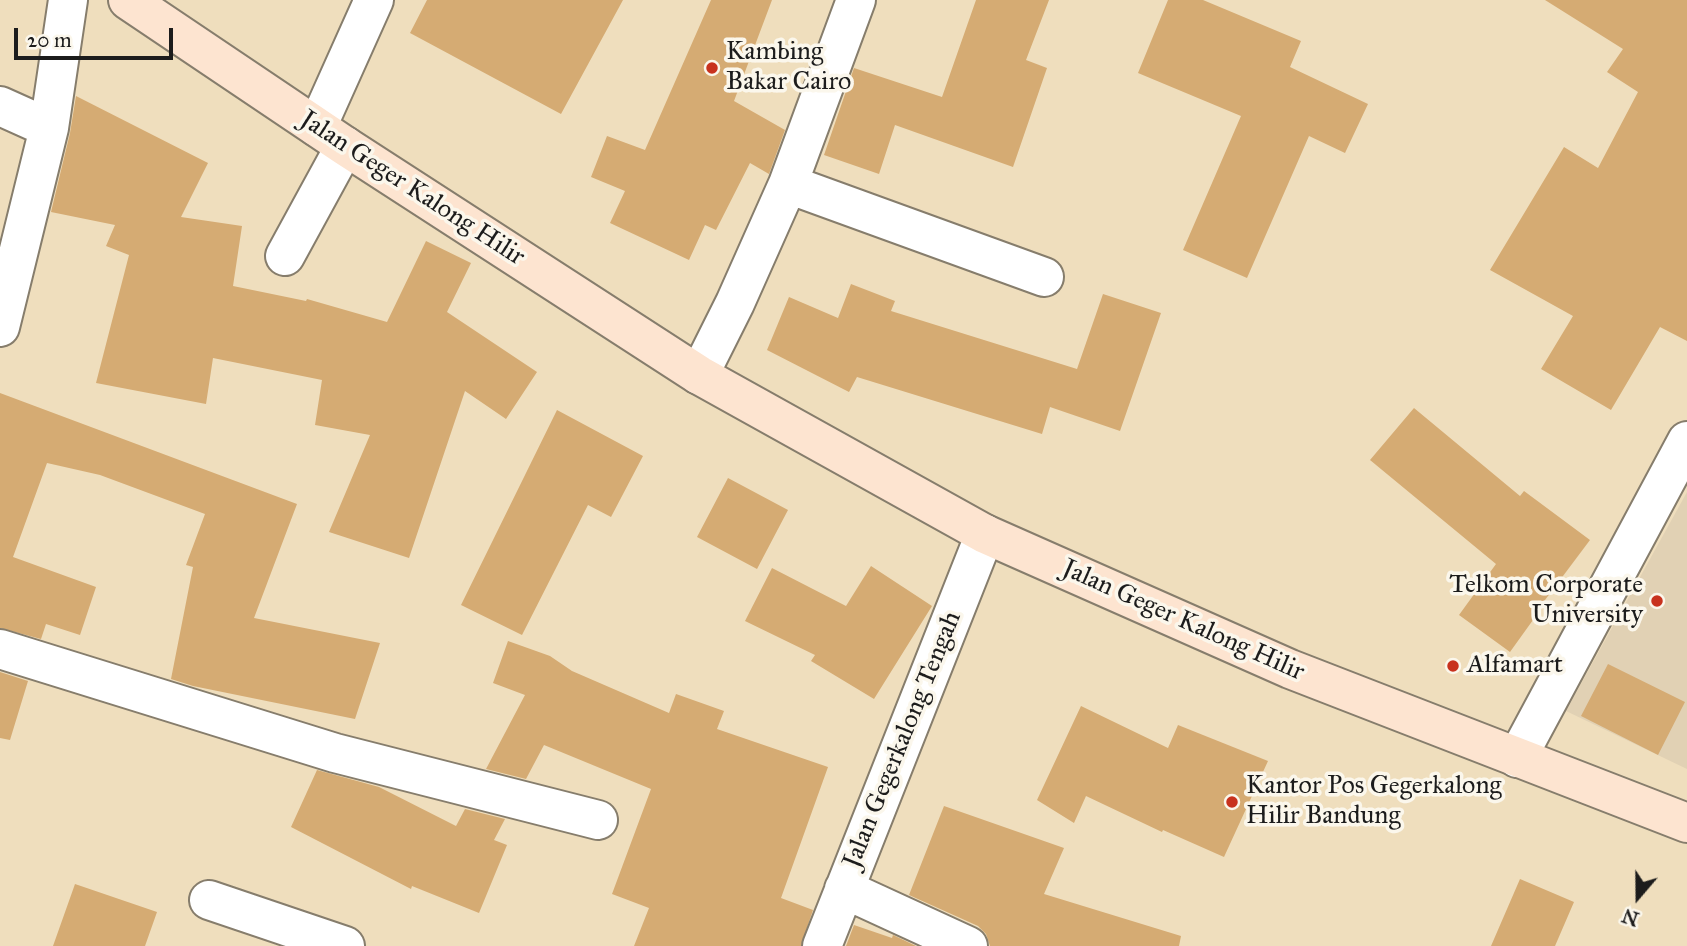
<!DOCTYPE html>
<style>
body{margin:0}
#map{position:relative;width:1687px;height:946px;overflow:hidden;background:#efdebd;font-family:"IM FELL Great Primer",serif}
canvas{display:block}
.north{position:absolute;left:1603px;top:862px;width:70px;height:70px;-webkit-text-stroke:5px #fbf7ec;paint-order:stroke;rotate:200deg;font-size:19px;font-weight:700;line-height:28px;text-align:center;color:#1c1c1c}
.north::after{content:'';display:block;margin:auto;width:24px;height:32px;background:#1c1c1c;clip-path:polygon(50% 0,100% 100%,50% 72%,0 100%)}
.scale{position:absolute;left:14px;top:28px;width:159px;height:32px;box-sizing:border-box;border:4px solid #1c1c1c;border-top:0;padding-left:9px;font-size:21px;line-height:24px;white-space:nowrap;color:#1c1c1c;-webkit-text-stroke:5px #fbf7ec;paint-order:stroke}
</style>
<div id="map">
<canvas width="1687" height="946"></canvas>
<div class="north">N</div>
<div class="scale">20 m</div>
</div>
<script>
const ctx = document.querySelector('canvas').getContext('2d');
ctx.lineJoin = 'round';
function fillPath(path, color) { ctx.fillStyle = color; ctx.fill(path, 'evenodd'); }
const shape = rows => new Path2D(rows.map(r => 'M' + r).join(''));
function stroke(path, color, width, dash) { ctx.strokeStyle = color; ctx.lineWidth = width; ctx.lineCap = dash ? 'butt' : 'round'; ctx.setLineDash(dash || []); ctx.stroke(path); }
function drawText(font, color, halo, rows, align = 'center') {
  ctx.font = font + ' "IM FELL Great Primer",serif'; ctx.lineWidth = 7; ctx.setLineDash([]); ctx.textBaseline = 'middle'; ctx.strokeStyle = halo; ctx.fillStyle = color; for (const [text, x, y, turn = 0] of rows) {
    ctx.save(); ctx.translate(x, y); ctx.rotate((+turn || 0) * Math.PI / 180); ctx.textAlign = isNaN(turn) ? turn : align; if (halo) ctx.strokeText(text, 0, 0); ctx.fillText(text, 0, 0); ctx.restore();
  }
}
fillPath(shape([
 [1687,492,1687,769,1566,711]
]), '#e1d1b4');
fillPath(shape([
 [427,0,623,0,561,114,410,33],
 [711,0,772,0,734,101,785,130,769,174,750,163,716,230,705,225,689,260,610,223,625,191,591,177,607,136,645,150],
 [976,0,1049,0,1026,60,1047,68,1013,167,895,125,879,174,824,155,854,68,942,97],
 [1168,0,1203,0,1301,41,1290,67,1368,104,1345,153,1309,136,1247,278,1183,250,1241,116,1138,73],
 [1545,0,1687,0,1687,341,1660,327,1611,410,1541,369,1573,316,1490,270,1564,147,1598,168,1638,92,1607,72,1623,49],
 [76,96,208,163,181,217,242,226,233,286,306,301,307,299,387,322,426,241,471,263,447,312,537,372,506,419,465,391,409,558,329,532,370,435,315,425,322,380,213,358,206,404,96,383,129,255,106,246,115,225,51,212,70,133],
 [851,284,895,301,891,311,1077,369,1103,294,1161,313,1120,431,1050,407,1042,434,857,377,849,392,767,350,789,297,838,318],
 [0,393,297,504,254,618,380,643,355,719,193,686,171,679,193,567,186,565,205,514,100,475,47,463,13,557,96,587,80,635,46,624,41,639,0,628],
 [1414,408,1520,496,1524,491,1590,540,1536,612,1538,613,1510,652,1459,615,1496,564,1370,460],
 [557,410,643,456,611,517,588,505,522,635,461,605],
 [728,478,788,510,757,569,697,537],
 [871,566,932,606,874,699,811,661,815,655,745,621,772,568,846,606],
 [508,641,550,656,572,671,669,713,676,694,724,711,717,729,828,767,781,898,813,910,801,946,634,946,649,908,612,894,651,789,544,745,526,779,486,769,525,695,493,683],
 [1608,664,1685,702,1658,755,1581,716],
 [0,672,28,681,10,740,0,738],
 [1081,706,1168,748,1178,725,1268,761,1224,857,1163,830,1162,832,1086,796,1074,823,1037,800],
 [317,770,379,787,456,826,465,809,505,819,494,840,507,845,479,913,412,886,411,889,291,827],
 [944,806,1064,848,1044,894,1181,936,1179,946,990,946,986,934,978,926,909,895],
 [1520,879,1574,902,1555,946,1491,946],
 [75,884,157,912,145,946,53,946],
 [854,925,892,938,893,935,916,946,846,946]
]), '#d5ab73');
const minor = shape([
 [0,106,49,128],
 [317,127,374,0],
 [788,184,1044,277],
 [285,256,345,146],
 [0,327,49,128,68,0],
 [699,375,735,303,788,184,856,0],
 [0,649,335,753,598,820],
 [844,889,968,946],
 [209,900,345,946],
 [822,946,985,534]
]);
const tertiary = shape([
 [1517,758,1687,441]
]);
const secondary = shape([
 [128,0,345,146,699,375,985,534,1290,669,1687,823]
]);
stroke(minor, '#867d6c', 42);
stroke(tertiary, '#867d6c', 42);
stroke(secondary, '#867d6c', 42);
stroke(minor, '#fff', 38);
stroke(tertiary, '#fff', 38);
stroke(secondary, '#fde4d0', 38);
for (const [x, y, r, color] of [
 [712,68,7,"#c8321e"],
 [1657,601,7,"#c8321e"],
 [1453,666,7,"#c8321e"],
 [1232,802,7,"#c8321e"]
]) { const dot = new Path2D(); dot.arc(x, y, r, 0, 2 * Math.PI); ctx.fillStyle = color; ctx.fill(dot); stroke(dot, '#fbf7ec', 2.5); }
drawText('26px', '#1c1c1c', '#fbf7ec', [
 ["Kambing",726,53],
 ["Bakar Cairo",726,83],
 ["Telkom Corporate",1643,586,"right"],
 ["University",1643,616,"right"],
 ["Alfamart",1467,666],
 ["Kantor Pos Gegerkalong",1246,787],
 ["Hilir Bandung",1246,817]
], 'left');
drawText('26px', '#1c1c1c', '#fbf7ec', [
 ["Jalan Geger Kalong Hilir",412,189,33],
 ["Jalan Geger Kalong Hilir",1183,621,24],
 ["Jalan Gegerkalong Tengah",903,740,-68]
]);
</script>
